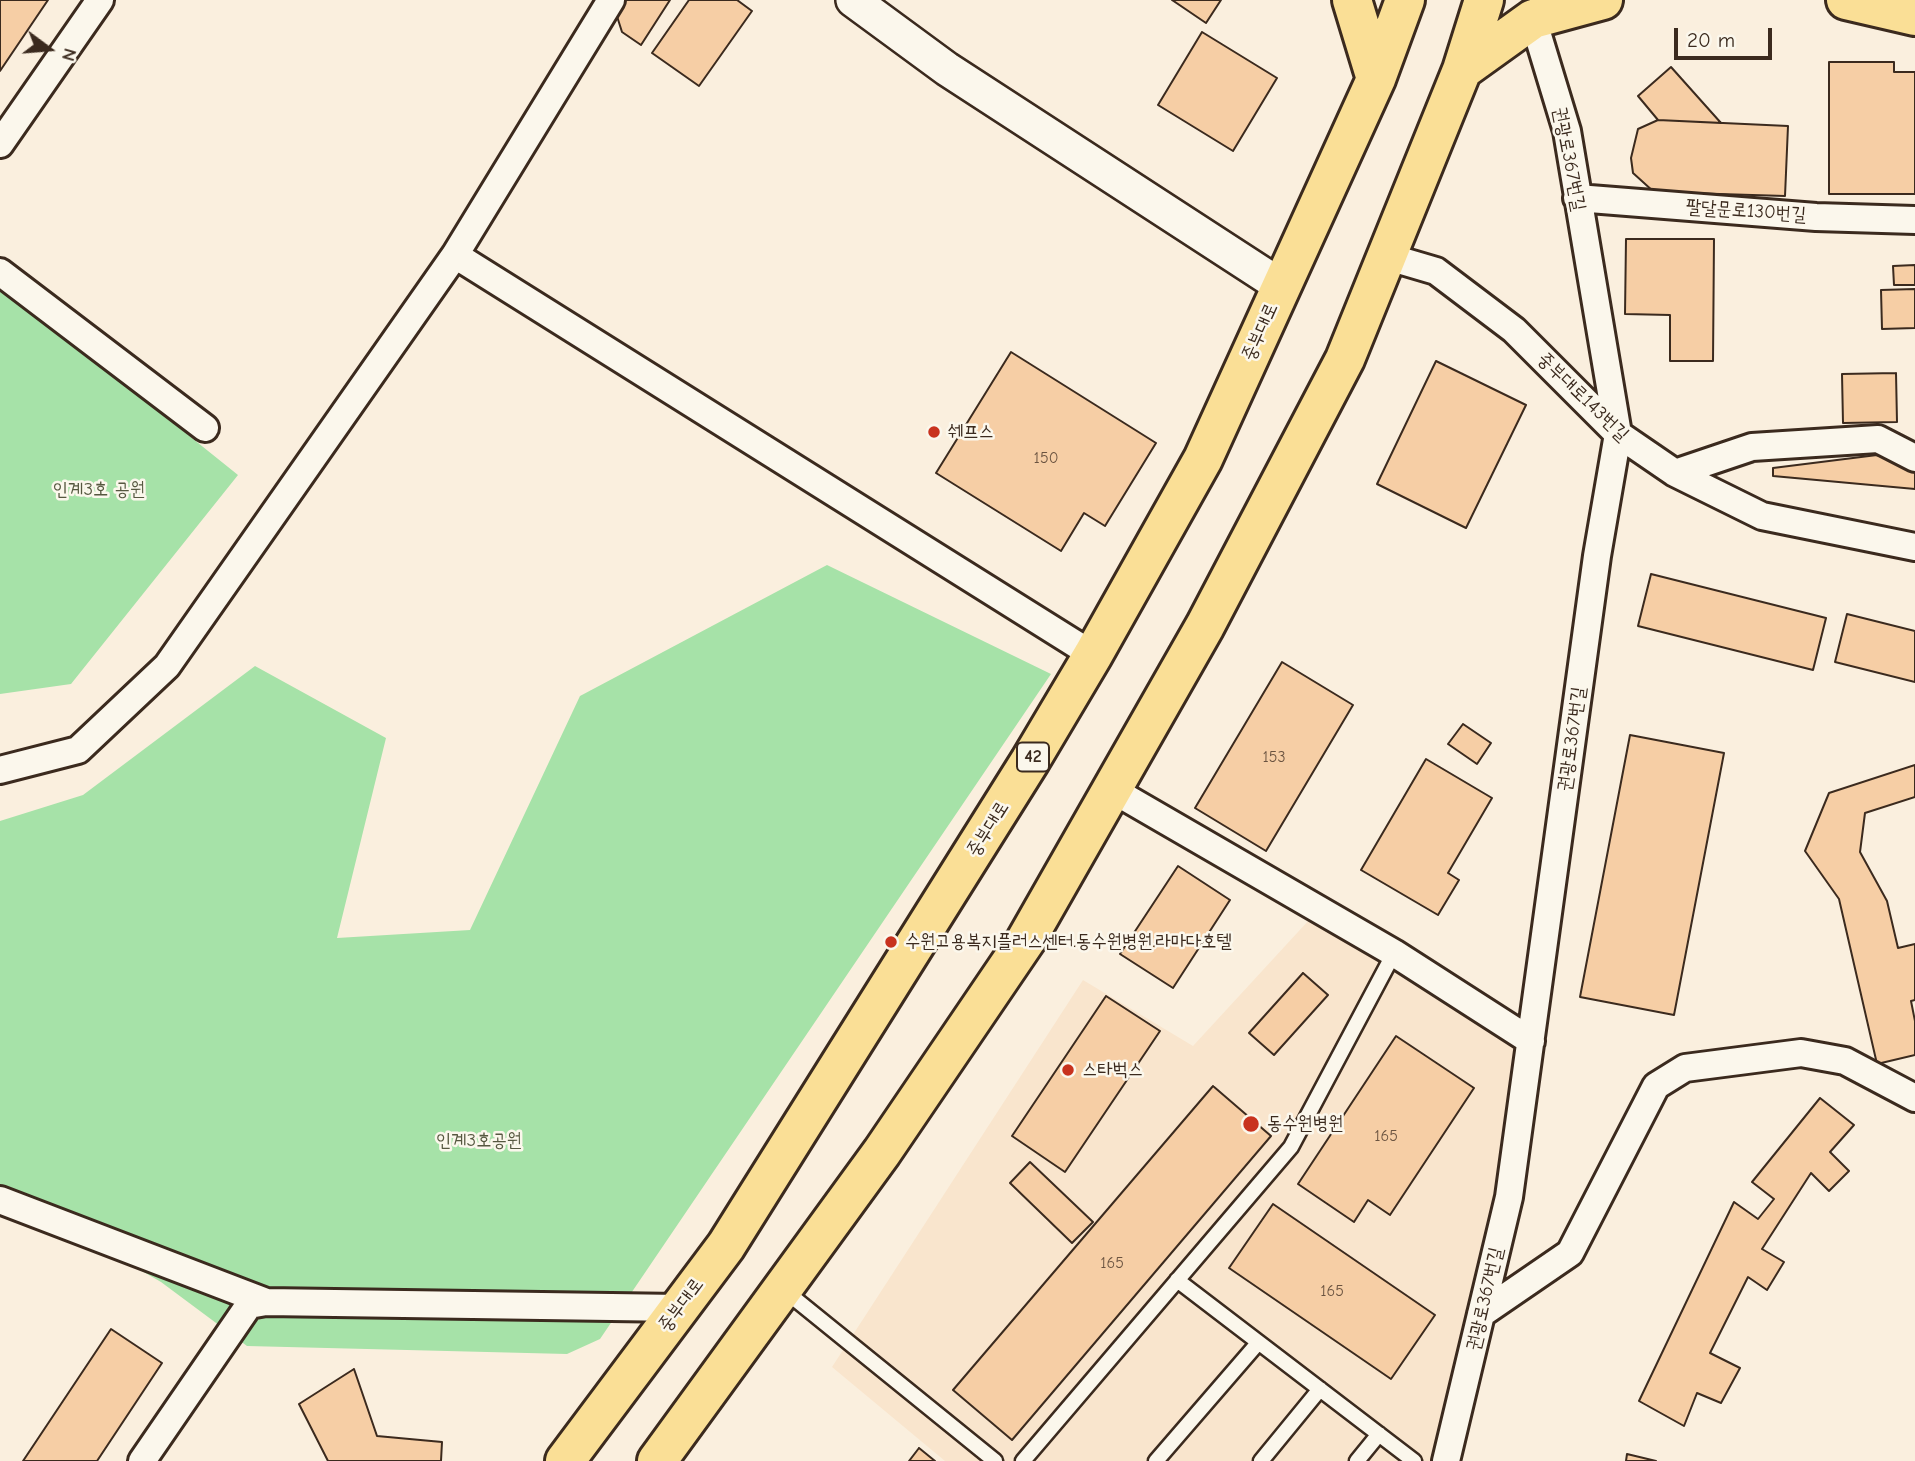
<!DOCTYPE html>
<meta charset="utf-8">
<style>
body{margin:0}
#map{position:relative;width:1915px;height:1461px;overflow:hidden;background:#faefde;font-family:"Comic Neue",sans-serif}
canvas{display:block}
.north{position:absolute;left:14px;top:14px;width:70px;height:70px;-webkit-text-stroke:5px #fbf7ec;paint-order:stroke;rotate:106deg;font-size:19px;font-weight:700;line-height:28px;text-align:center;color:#3b2a1e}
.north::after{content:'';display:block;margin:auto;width:24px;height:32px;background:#3b2a1e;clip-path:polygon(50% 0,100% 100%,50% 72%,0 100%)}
.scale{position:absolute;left:1674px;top:28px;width:98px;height:32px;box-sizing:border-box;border:4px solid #3b2a1e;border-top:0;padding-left:9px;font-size:21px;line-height:24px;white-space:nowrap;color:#3b2a1e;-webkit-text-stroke:5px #fbf7ec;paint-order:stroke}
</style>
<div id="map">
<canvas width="1915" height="1461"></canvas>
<div class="north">N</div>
<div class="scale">20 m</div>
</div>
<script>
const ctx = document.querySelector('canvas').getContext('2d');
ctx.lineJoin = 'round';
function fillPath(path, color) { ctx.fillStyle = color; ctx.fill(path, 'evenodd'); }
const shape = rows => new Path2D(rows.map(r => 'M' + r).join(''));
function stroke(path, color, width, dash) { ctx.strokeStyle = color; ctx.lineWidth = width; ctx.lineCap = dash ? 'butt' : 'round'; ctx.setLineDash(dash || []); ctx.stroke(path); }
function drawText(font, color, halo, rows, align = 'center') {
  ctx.font = font + ' "Comic Neue","Poor Story",sans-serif'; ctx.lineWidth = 5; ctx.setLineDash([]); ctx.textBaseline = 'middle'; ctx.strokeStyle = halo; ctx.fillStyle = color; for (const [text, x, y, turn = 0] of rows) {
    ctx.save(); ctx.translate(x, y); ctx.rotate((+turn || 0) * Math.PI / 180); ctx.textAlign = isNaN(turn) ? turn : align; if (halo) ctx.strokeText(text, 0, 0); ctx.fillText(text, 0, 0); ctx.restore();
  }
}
fillPath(shape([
 [1309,920,1521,1045,1503,1202,1440,1461,945,1461,832,1367,1083,980,1193,1046]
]), '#f9e5cd');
fillPath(shape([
 [0,284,238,475,71,684,0,694],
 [827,565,1051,674,600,1339,567,1354,247,1346,161,1282,0,1189,0,821,83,795,255,666,386,738,337,938,470,930,580,696]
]), '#a6e2a8');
const building = shape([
 [0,0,48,0,0,71,0,0],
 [621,0,670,0,641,45,622,32,615,10,621,0],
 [689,0,737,0,752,11,699,86,652,53,689,0],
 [1172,0,1221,0,1206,23,1172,0],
 [1202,32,1277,78,1233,151,1158,105,1202,32],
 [1829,62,1894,62,1894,72,1915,72,1915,194,1829,194,1829,62],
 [1671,67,1721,123,1658,120,1638,96,1671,67],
 [1658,120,1788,126,1785,196,1654,192,1633,173,1631,158,1638,129,1658,120],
 [1626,239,1714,239,1713,361,1670,361,1670,315,1625,314,1626,239],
 [1915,265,1915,285,1894,285,1893,266,1915,265],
 [1915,289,1915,328,1882,329,1881,290,1915,289],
 [1011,352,1156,443,1105,526,1084,513,1061,551,936,473,1011,352],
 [1436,361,1526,405,1466,528,1377,484,1436,361],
 [1896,373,1897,422,1843,423,1842,374,1896,373],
 [1877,455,1915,469,1915,489,1773,476,1773,468,1877,455],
 [1651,574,1826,618,1813,670,1638,626,1651,574],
 [1847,614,1915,631,1915,682,1835,662,1847,614],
 [1282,662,1353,705,1266,851,1195,808,1282,662],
 [1463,724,1491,743,1477,764,1448,744,1463,724],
 [1630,735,1724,753,1674,1015,1580,997,1630,735],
 [1426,759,1492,798,1448,873,1459,880,1438,915,1361,870,1426,759],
 [1915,765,1915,797,1865,813,1860,852,1887,901,1898,948,1915,944,1915,1000,1911,1001,1915,1021,1915,1055,1877,1064,1839,899,1805,851,1829,793,1915,765],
 [1178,866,1230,900,1173,988,1120,954,1178,866],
 [1303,973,1328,995,1274,1055,1249,1033,1303,973],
 [1106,996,1160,1031,1065,1172,1012,1136,1106,996],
 [1396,1036,1474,1088,1390,1215,1368,1200,1354,1222,1298,1184,1396,1036],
 [1213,1086,1271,1136,1012,1440,953,1390,1213,1086],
 [1820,1098,1854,1125,1830,1152,1849,1171,1829,1191,1811,1173,1762,1249,1784,1262,1767,1290,1748,1277,1710,1353,1740,1368,1721,1403,1697,1393,1684,1426,1639,1401,1734,1202,1758,1219,1774,1199,1752,1182,1820,1098],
 [1030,1162,1093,1222,1072,1243,1010,1183,1030,1162],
 [1273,1204,1435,1315,1391,1379,1229,1268,1273,1204],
 [111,1329,162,1363,97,1461,23,1461,111,1329],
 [354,1369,377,1436,442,1442,441,1461,328,1461,299,1404,354,1369],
 [919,1448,935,1461,909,1461,919,1448],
 [1627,1454,1656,1461,1626,1461,1627,1454]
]);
fillPath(building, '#f6cea5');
stroke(building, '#3b2a1e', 2);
const service = shape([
 [1177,1280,1414,1461],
 [784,1290,995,1461],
 [1023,1461,1291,1147,1394,953],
 [1156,1461,1258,1343],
 [1261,1461,1320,1389],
 [1357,1461,1379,1434]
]);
const minor = shape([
 [0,144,100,0],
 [1577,198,1816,217,1915,220],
 [455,255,1093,655],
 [1385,256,1436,271,1514,330,1618,434,1675,473,1762,516,1915,547],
 [0,272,205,428],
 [1675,473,1752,447,1878,439,1915,458],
 [0,770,78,750,167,666,455,255,611,0],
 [1111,789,1394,953,1531,1041],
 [0,1200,266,1302],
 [1481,1314,1570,1253,1656,1086,1685,1068,1801,1053,1845,1061,1915,1098],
 [142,1461,249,1305,266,1302,680,1308],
 [1446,1461,1509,1197,1597,556,1618,434,1567,131,1533,19]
]);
const tertiary = shape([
 [853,0,947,69,1281,286]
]);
const primary = shape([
 [1352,0,1376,79],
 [1846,0,1915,16],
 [1462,70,1533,19,1603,0],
 [565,1461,726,1246,1030,761,1093,655,1203,459,1376,79,1405,0],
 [657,1461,882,1152,1026,940,1205,626,1345,359,1462,70,1484,0]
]);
stroke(service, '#3b2a1e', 19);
stroke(minor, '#3b2a1e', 32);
stroke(tertiary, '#3b2a1e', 38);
stroke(primary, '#3b2a1e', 44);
stroke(service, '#fbf7ec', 14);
stroke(minor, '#fbf7ec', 26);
stroke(tertiary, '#fbf7ec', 33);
stroke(primary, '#fadf96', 38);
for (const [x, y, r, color] of [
 [934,432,7,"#c8321e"],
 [891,942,7,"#c8321e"],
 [1068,1070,7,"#c8321e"],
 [1251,1124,9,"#c8321e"]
]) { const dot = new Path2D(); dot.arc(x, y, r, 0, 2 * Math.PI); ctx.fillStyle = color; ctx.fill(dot); stroke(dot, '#fbf7ec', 2.5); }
drawText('16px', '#6a5340', null, [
 ["150",1046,458],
 ["153",1274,757],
 ["165",1386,1136],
 ["165",1112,1263],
 ["165",1332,1291]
]);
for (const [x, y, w] of [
 [1033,757,32]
]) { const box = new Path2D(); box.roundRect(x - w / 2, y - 14.5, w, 29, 5); ctx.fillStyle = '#fbf7ec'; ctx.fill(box); stroke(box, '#3b2a1e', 2); }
drawText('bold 18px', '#3b2a1e', null, [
 ["42",1033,757]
]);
drawText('19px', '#3b2a1e', '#fbf7ec', [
 ["권광로367번길",1569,159,79],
 ["팔달문로130번길",1746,211,4],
 ["중부대로",1260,332,-66],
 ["중부대로143번길",1583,397,44],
 ["권광로367번길",1572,739,-82],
 ["중부대로",988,829,-58],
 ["권광로367번길",1485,1299,-77],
 ["중부대로",681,1305,-53]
]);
drawText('19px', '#3b2a1e', '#fbf7ec', [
 ["쉐프스",948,432],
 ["수원고용복지플러스센터.동수원병원.라마다호텔",905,942],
 ["스타벅스",1082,1070],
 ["동수원병원",1267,1124]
], 'left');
drawText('19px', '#565840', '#fbf7ec', [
 ["인계3호 공원",99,490],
 ["인계3호공원",479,1141]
]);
</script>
